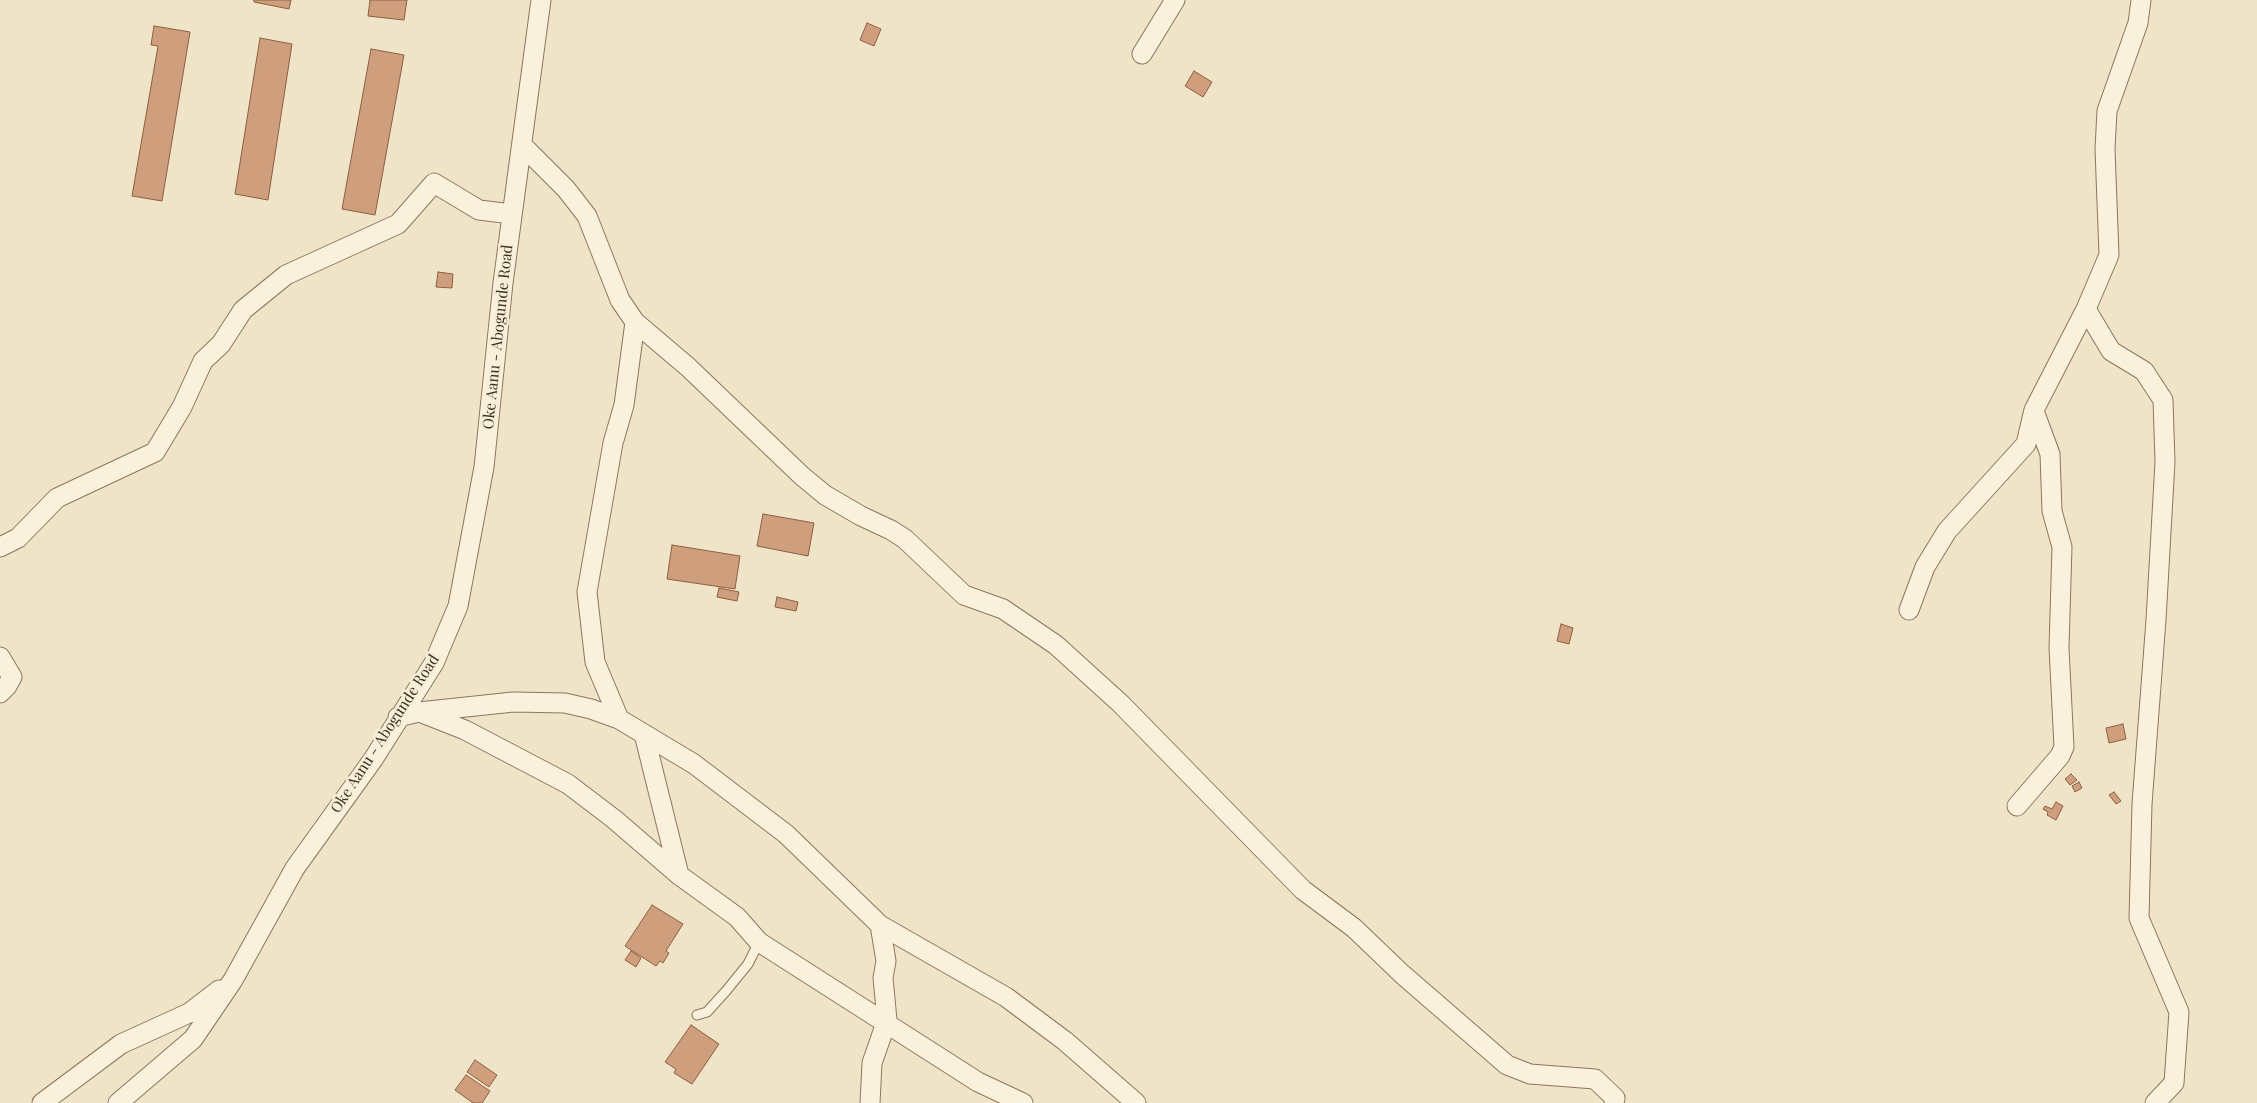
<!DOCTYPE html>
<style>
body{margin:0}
canvas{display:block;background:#f0e4c8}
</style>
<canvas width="2257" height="1103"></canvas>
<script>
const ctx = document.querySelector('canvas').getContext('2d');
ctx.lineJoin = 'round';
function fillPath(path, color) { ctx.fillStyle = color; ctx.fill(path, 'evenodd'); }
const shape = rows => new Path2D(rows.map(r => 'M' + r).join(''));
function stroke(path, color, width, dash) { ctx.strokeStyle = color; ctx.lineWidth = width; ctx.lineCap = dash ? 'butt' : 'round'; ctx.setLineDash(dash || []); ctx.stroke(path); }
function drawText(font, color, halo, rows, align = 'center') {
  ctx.font = font + ' "Playfair Display",serif'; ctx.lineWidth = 5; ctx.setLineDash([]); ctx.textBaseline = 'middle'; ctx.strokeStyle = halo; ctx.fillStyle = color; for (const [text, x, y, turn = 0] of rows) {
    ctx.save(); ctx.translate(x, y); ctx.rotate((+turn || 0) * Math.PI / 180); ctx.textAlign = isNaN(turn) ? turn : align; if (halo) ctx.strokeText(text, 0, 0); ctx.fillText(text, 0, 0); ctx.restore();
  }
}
const building = shape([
 [254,0,291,0,289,9,254,2,254,0],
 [370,0,407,0,404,20,368,16,370,0],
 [867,23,881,29,874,46,860,40,867,23],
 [154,26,190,32,162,201,132,196,158,46,151,45,154,26],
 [260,38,292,44,268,200,235,194,260,38],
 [371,49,404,55,375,215,342,209,371,49],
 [1194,71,1212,82,1203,97,1185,86,1194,71],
 [438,272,453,274,452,288,436,287,438,272],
 [763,514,814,523,808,556,757,546,763,514],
 [672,545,740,556,735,589,667,579,672,545],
 [719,588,739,592,737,601,717,597,719,588],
 [777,597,798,602,796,611,775,607,777,597],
 [1561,624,1573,628,1569,644,1557,641,1561,624],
 [2123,724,2126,739,2109,743,2106,728,2123,724],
 [2071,774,2077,780,2070,785,2065,779,2071,774],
 [2079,782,2082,788,2075,792,2072,786,2079,782],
 [2114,792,2121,801,2116,804,2109,795,2114,792],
 [2056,802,2063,806,2056,820,2047,815,2048,812,2043,809,2045,806,2052,809,2056,802],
 [652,905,683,924,666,951,669,953,663,963,660,961,656,966,625,946,652,905],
 [631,951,641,958,636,967,625,960,631,951],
 [691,1025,719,1044,692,1084,674,1073,676,1069,665,1062,691,1025],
 [475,1060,497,1075,489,1087,467,1072,475,1060],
 [466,1075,490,1091,482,1103,473,1103,455,1090,466,1075]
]);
fillPath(building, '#cf9f7d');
stroke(building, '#8d5f41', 1);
const service = shape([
 [697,1015,707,1012,726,991,748,964,759,942]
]);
const minor = shape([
 [1142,54,1175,0],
 [522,145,566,189,587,216,620,300,635,322,688,367,802,476,825,495,861,516,891,530,905,539,964,595,1003,609,1056,645,1121,704,1303,890,1354,928,1402,974,1507,1065,1530,1074,1595,1079,1615,1098,1614,1103],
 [2086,309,2111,351,2144,371,2163,400,2165,462,2156,620,2142,804,2139,918,2179,1012,2174,1083,2155,1103],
 [0,547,18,538,57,498,155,452,182,407,203,361,221,344,243,310,286,275,398,224,434,183,479,210,512,214],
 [1909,610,1925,567,1947,531,2026,444,2034,410,2086,309,2109,255,2105,149,2107,111,2138,23,2141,0],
 [0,657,12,677,7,686,0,693],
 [422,713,465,730,568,784,614,819,679,875,737,917,759,942,978,1082,1023,1103],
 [398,717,419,712,513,702,565,703,591,709,619,719,694,764,786,834,880,925,1006,997,1065,1041,1136,1103],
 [619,719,595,662,587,592,613,443,624,405,635,322],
 [644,734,679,875],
 [2017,806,2060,756,2064,747,2059,648,2062,547,2052,511,2050,454,2034,411],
 [42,1103,121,1044,189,1013,219,990],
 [118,1103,193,1039,233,980,295,868,374,758,434,663,458,606,484,467,503,283,541,0],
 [870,1103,872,1063,887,1020,883,978,886,961,880,925]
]);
stroke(service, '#8d765c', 11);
stroke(minor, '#8d765c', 21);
stroke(service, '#faf1dc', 9);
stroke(minor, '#faf1dc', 19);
drawText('15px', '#3d2e20', '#f7eed8', [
 ["Oke Aanu - Abogunde Road",498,337,-84],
 ["Oke Aanu - Abogunde Road",385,734,-57]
]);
</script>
